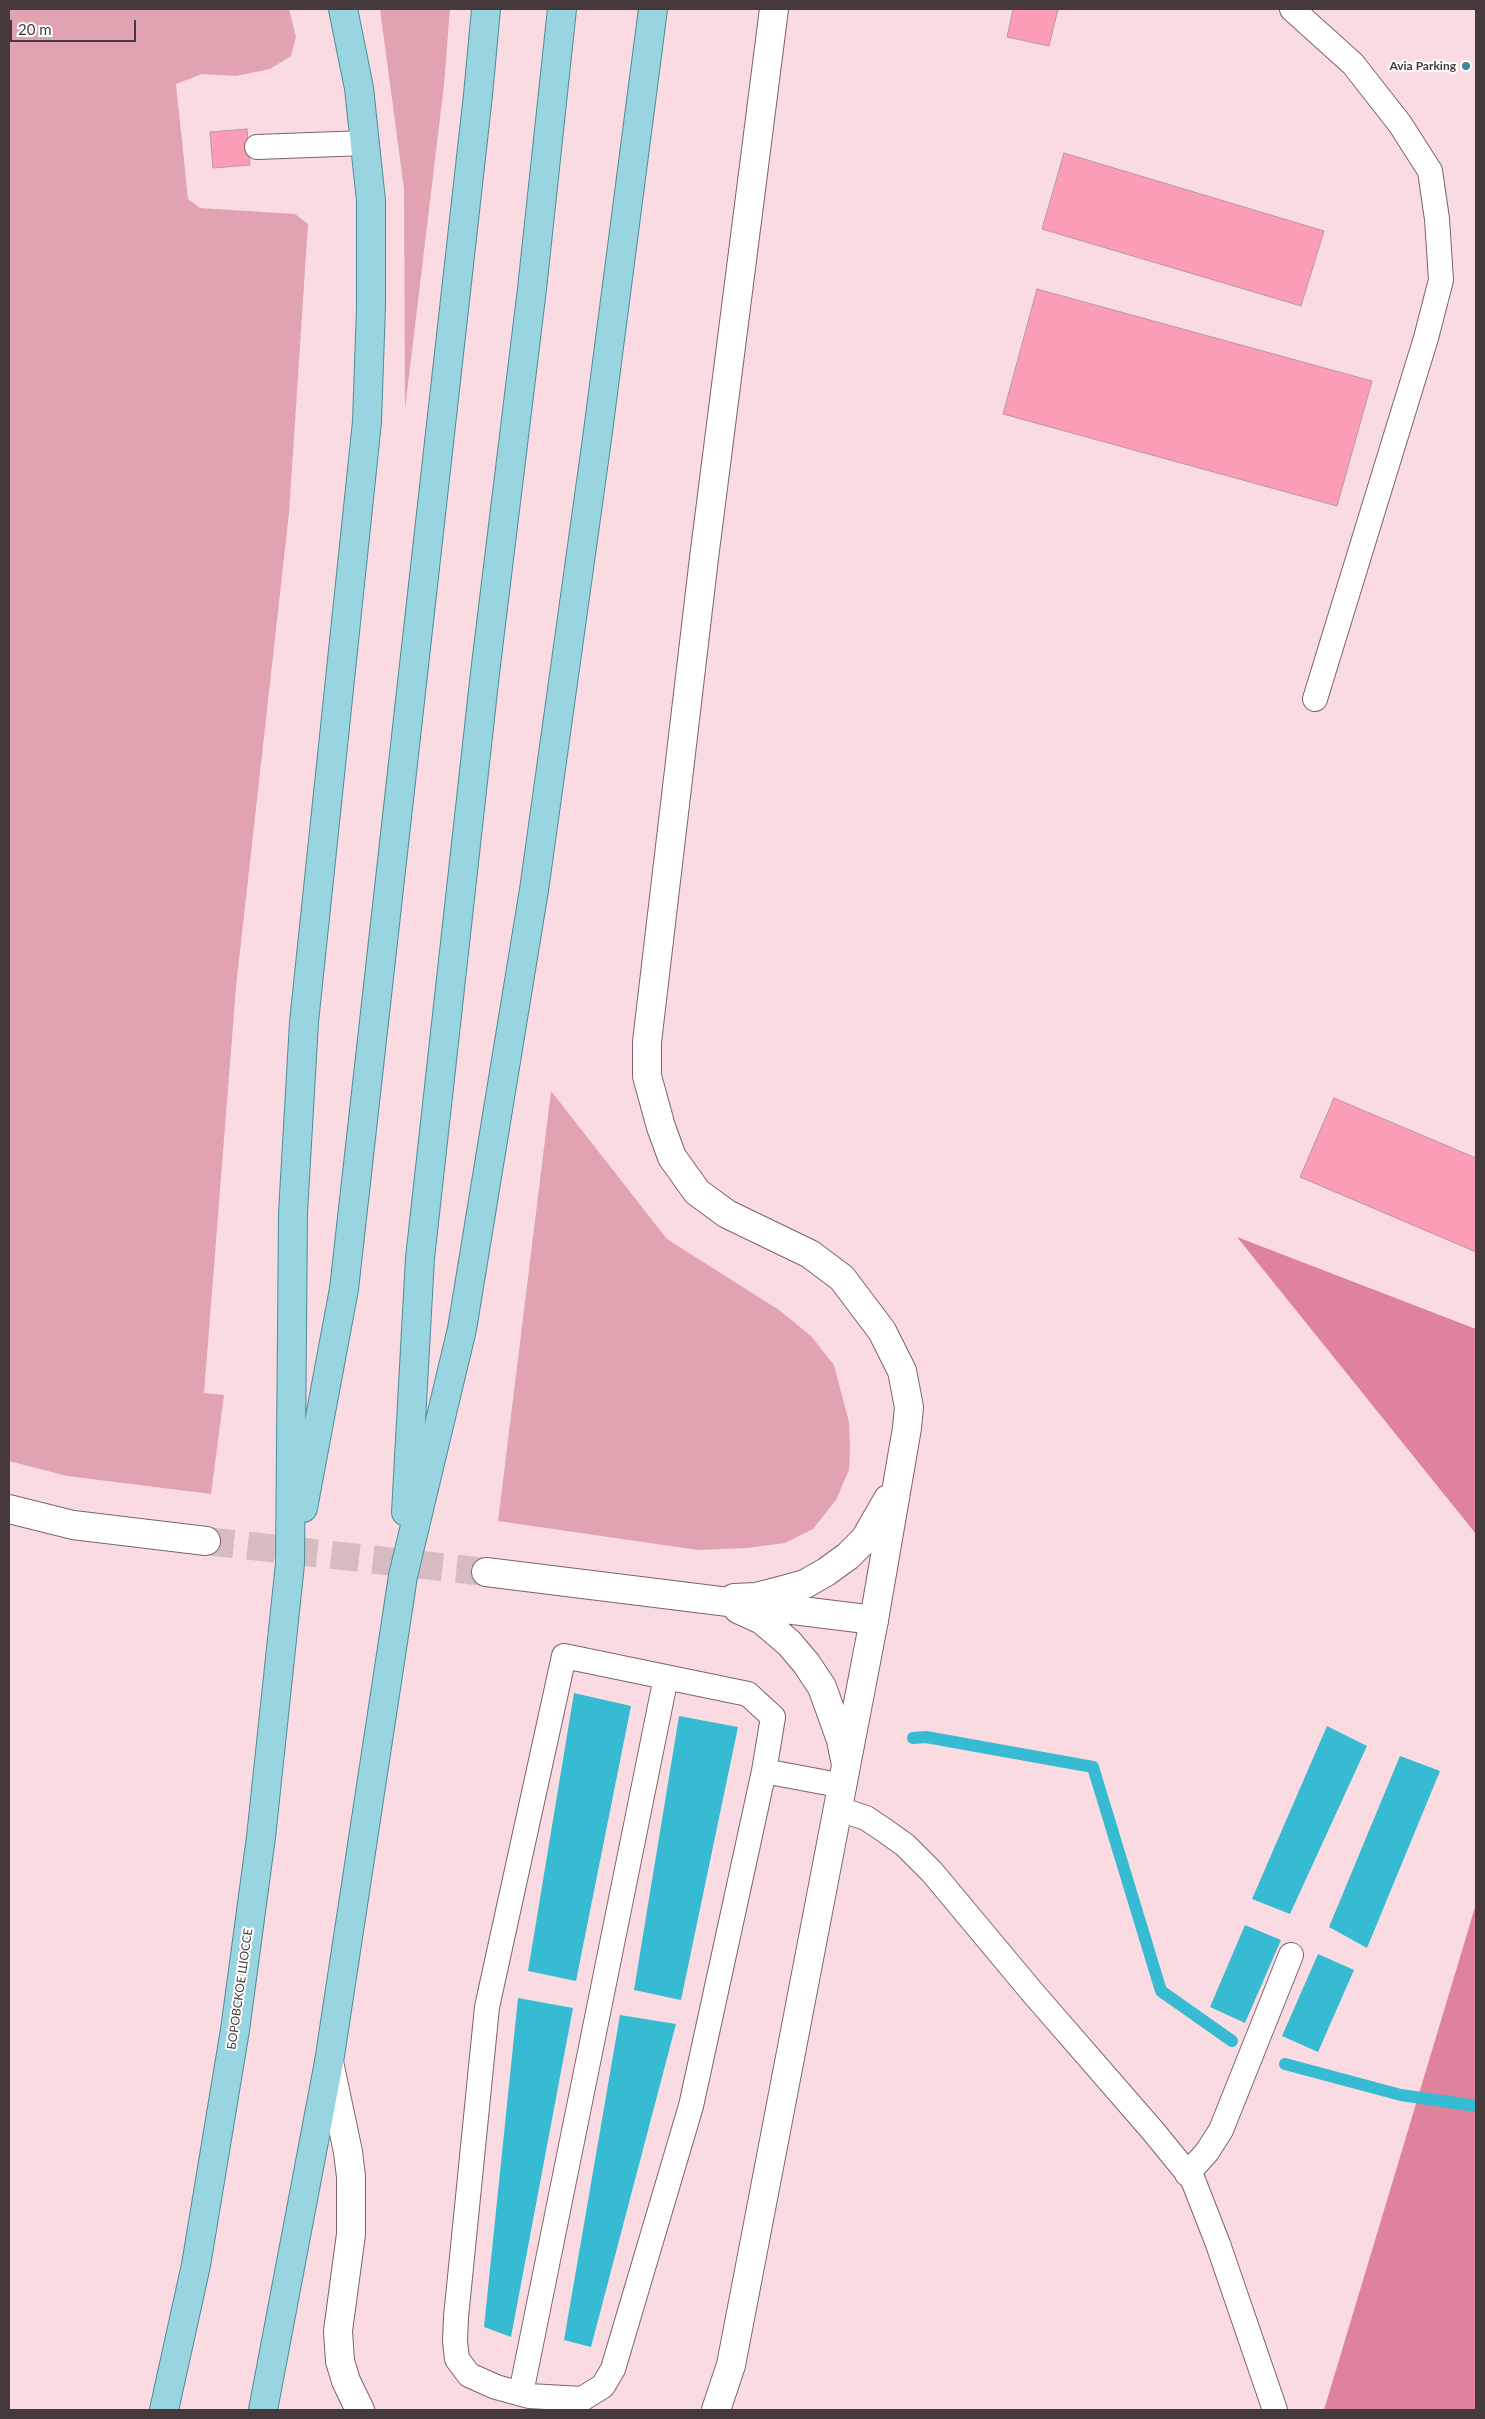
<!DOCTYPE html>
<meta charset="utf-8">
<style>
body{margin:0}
#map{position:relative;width:1485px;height:2419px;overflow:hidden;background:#fadbe2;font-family:Lato,sans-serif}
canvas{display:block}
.frame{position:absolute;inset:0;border:10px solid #46393c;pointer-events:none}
.scale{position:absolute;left:10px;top:20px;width:126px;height:22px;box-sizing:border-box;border:2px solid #46393c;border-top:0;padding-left:6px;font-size:15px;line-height:18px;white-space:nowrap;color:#46393c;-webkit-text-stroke:4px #fff;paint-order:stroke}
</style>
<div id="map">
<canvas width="1485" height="2419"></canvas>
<div class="frame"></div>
<div class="scale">20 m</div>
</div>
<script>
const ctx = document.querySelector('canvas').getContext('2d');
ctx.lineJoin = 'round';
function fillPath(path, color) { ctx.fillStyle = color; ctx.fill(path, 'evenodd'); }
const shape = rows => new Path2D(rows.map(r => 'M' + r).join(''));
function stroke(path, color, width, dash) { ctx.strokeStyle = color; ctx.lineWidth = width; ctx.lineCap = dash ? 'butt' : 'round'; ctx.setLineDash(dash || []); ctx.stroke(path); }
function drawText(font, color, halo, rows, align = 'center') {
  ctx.font = font + ' Lato,sans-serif'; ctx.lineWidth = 4; ctx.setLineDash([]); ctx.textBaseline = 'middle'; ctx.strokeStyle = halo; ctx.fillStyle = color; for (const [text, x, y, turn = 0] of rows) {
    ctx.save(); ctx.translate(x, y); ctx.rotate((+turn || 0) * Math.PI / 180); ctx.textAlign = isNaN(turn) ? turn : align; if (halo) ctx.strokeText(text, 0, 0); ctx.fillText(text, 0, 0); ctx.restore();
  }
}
fillPath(shape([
 [9,9,289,9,296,37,291,56,270,69,236,76,202,74,176,84,188,199,200,208,295,214,308,224,289,513,236,987,204,1393,224,1395,211,1494,67,1476,9,1461],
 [380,9,450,9,444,85,405,409,404,189],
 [551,1091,667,1239,779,1310,811,1336,834,1365,849,1422,850,1446,849,1470,836,1500,813,1529,785,1543,747,1548,698,1550,498,1521]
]), '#e2a3b1');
fillPath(shape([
 [1237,1237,1476,1329,1476,1534],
 [1476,1904,1476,2410,1324,2410]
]), '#de839b');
fillPath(shape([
 [574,1693,631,1706,576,1981,528,1971],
 [679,1716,738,1727,681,2000,634,1990],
 [1327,1726,1367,1746,1290,1914,1252,1899],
 [1400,1756,1440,1771,1367,1948,1329,1927],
 [1245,1925,1281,1940,1245,2023,1210,2007],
 [1318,1954,1354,1970,1318,2052,1282,2036],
 [518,1998,573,2008,511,2337,484,2327],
 [620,2015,676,2024,591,2347,564,2340]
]), '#37bbd2');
stroke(shape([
 [913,1738,926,1737,1093,1767,1161,1991,1232,2041],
 [1285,2064,1401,2095,1476,2106]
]), '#37bbd2', 12);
const building = shape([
 [1013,9,1058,9,1049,46,1007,37,1013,9],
 [247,129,250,165,213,168,210,132,247,129],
 [1064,153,1324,231,1301,306,1042,229,1064,153],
 [1037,289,1372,381,1337,506,1003,414,1037,289],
 [1334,1098,1476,1158,1476,1252,1300,1177,1334,1098]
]);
fillPath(building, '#fa9db5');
stroke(building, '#b79aa0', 1);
stroke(shape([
 [206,1541,486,1572]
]), '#d6bbc1', 28, [28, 14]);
const lane = shape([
 [1292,9,1353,64,1400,124,1430,171,1437,219,1441,280,1426,338,1315,699],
 [257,147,365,143],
 [764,1771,773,1717,748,1694,564,1656,487,2007,456,2317,455,2341,457,2359,469,2375,496,2387,529,2396,582,2399,603,2386,613,2369,691,2106,764,1771,844,1786],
 [839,1809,866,1818,884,1830,905,1845,932,1872,1033,1993,1153,2131,1193,2180,1218,2244,1275,2410],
 [1187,2174,1207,2152,1221,2130,1291,1955],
 [521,2393,666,1677]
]);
const street = shape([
 [774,9,704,558,647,1042,647,1076,661,1127,672,1157,697,1192,727,1214,810,1254,842,1278,882,1331,902,1371,909,1407,907,1428,874,1620],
 [734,1598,756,1597,783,1590,805,1584,826,1572,848,1556,865,1539,888,1499]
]);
const secondary = shape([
 [9,1509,73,1525,206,1541],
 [486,1572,874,1620,731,2365,716,2410],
 [738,1609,762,1620,789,1643,806,1663,822,1687,841,1740,845,1760],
 [329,2062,348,2152,351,2177,351,2234,338,2331,340,2361,346,2381,360,2410]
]);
const primary = shape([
 [303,1508,344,1289,478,95,486,9],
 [406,1512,420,1258,485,673,532,289,562,9],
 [164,2410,196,2265,235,2030,261,1837,290,1564,293,1213,304,1022,367,422,371,306,371,201,359,88,343,9],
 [263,2410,329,2062,403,1576,462,1329,534,890,597,439,653,9]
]);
stroke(lane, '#7e6369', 26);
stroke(street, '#7e6369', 30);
stroke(secondary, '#7e6369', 30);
stroke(primary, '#4f8c9a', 30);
stroke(lane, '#fff', 24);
stroke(street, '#fff', 28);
stroke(secondary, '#fff', 28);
stroke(primary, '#98d5e1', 28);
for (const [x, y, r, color] of [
 [1466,66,5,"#438895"]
]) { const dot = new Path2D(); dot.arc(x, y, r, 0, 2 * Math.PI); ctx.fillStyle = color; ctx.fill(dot); stroke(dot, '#fff', 2); }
drawText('bold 12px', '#46393c', '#fff', [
 ["Avia Parking",1456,66]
], 'right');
drawText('12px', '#46393c', '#fff', [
 ["БОРОВСКОЕ ШОССЕ",240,1989,-82]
]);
</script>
